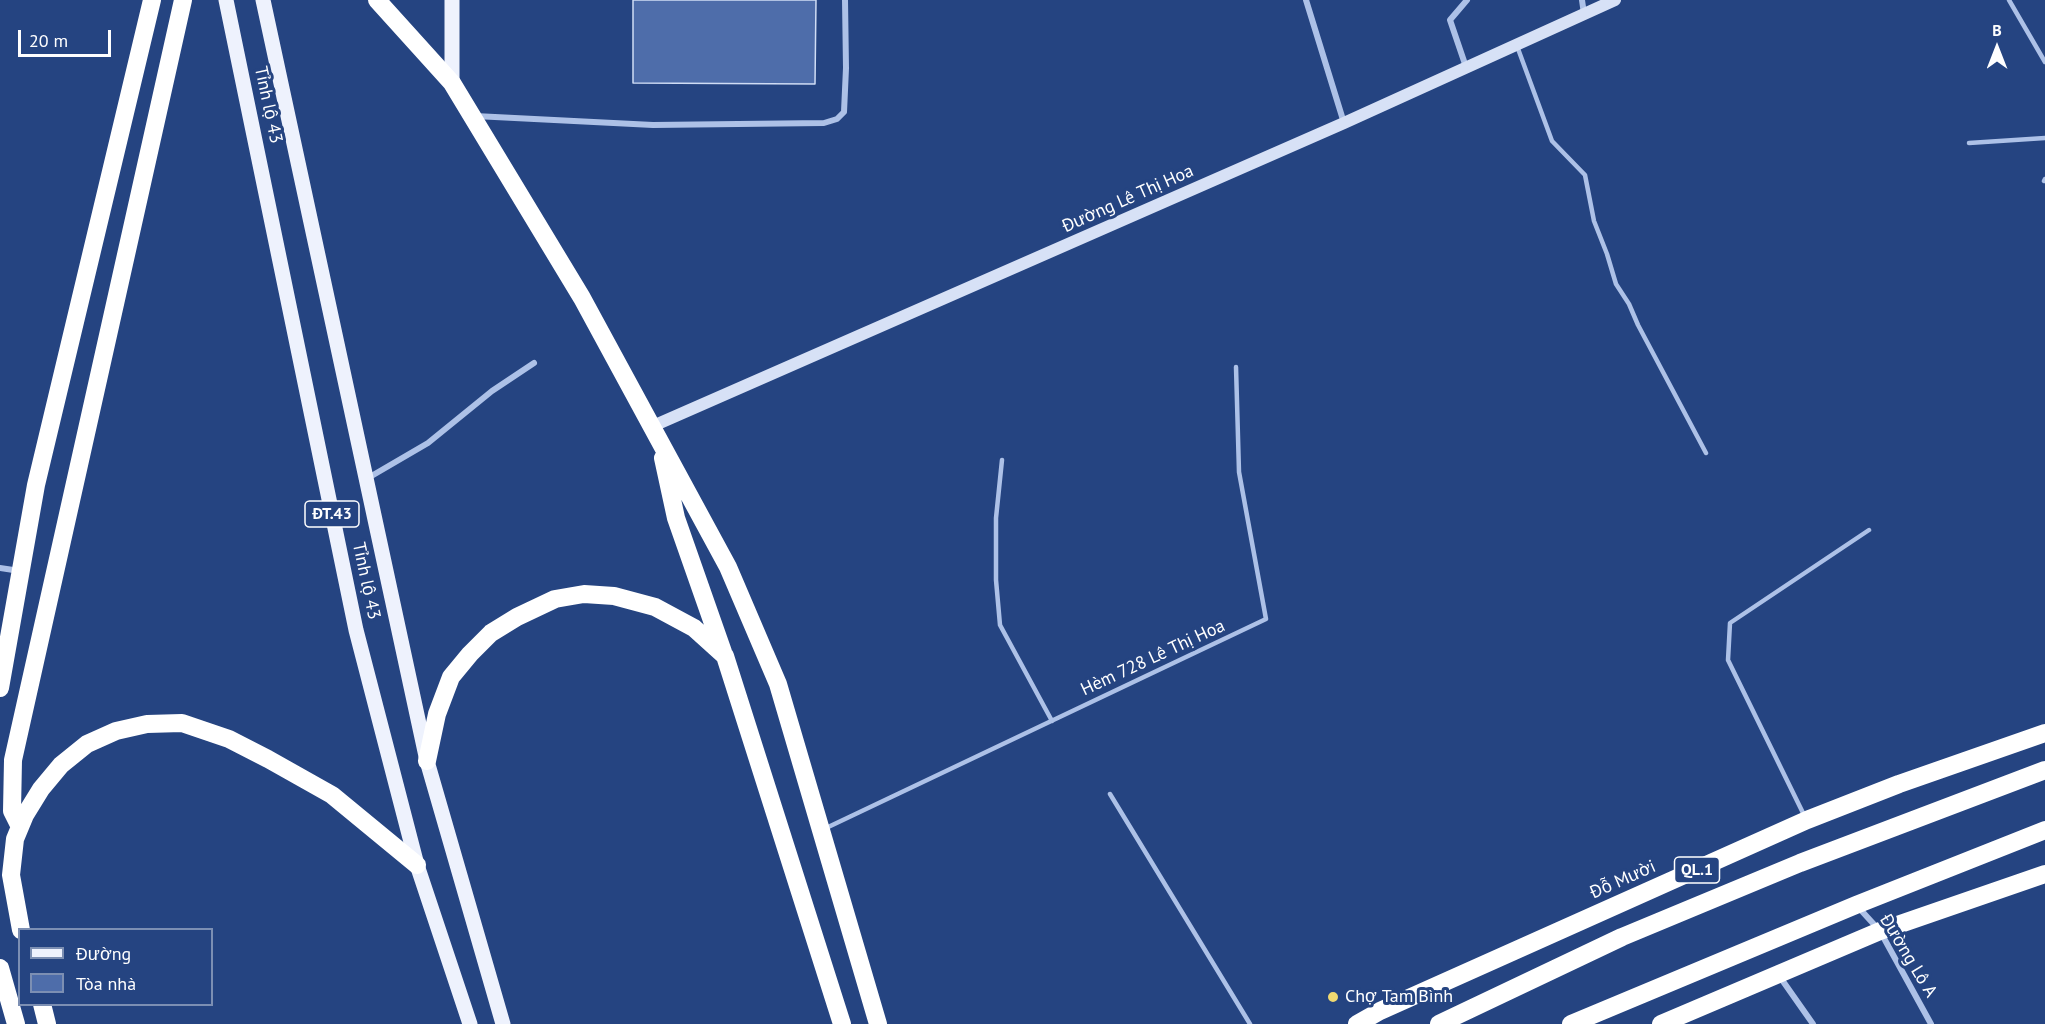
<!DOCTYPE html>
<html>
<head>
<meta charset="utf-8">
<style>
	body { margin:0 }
	#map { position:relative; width:2045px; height:1024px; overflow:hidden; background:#254481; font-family:"PT Sans",sans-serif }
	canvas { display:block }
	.legend { position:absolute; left:18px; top:928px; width:195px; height:78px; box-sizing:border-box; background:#254481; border:2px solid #7c8fb3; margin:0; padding:8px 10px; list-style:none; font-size:18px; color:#fff }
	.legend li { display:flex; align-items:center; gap:12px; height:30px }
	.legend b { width:30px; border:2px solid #7c8fb3 }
	.north { position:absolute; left:1967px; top:18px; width:60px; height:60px; -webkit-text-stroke:4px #254481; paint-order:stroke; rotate:0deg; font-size:16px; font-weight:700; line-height:24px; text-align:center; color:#fff }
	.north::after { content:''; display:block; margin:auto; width:21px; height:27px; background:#fff; clip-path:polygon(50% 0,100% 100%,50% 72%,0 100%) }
	.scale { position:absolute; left:18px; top:30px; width:93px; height:27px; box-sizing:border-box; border:3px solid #fff; border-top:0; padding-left:8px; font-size:18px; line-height:21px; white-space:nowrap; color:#fff; -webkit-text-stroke:4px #254481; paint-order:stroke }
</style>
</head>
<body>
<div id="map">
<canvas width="2045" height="1024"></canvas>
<ul class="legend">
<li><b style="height:8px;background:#eef2fd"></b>Đường</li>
<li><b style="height:16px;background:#4e6daa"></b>Tòa nhà</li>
</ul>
<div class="north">B</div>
<div class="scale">20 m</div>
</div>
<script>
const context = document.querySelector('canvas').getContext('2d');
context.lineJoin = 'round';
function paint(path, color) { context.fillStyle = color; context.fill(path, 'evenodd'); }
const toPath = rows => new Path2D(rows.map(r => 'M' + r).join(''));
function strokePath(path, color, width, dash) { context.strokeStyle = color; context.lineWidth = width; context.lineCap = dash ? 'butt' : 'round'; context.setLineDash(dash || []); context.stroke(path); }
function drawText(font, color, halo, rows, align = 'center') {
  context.font = font + ' "PT Sans",sans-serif'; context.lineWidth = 6; context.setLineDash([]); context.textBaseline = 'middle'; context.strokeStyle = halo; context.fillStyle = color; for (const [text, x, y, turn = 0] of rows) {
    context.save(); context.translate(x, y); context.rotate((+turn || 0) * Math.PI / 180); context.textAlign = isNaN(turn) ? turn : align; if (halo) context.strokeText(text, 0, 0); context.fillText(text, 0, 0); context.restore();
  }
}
const building = toPath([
	[633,0,816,0,815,84,633,83,633,0]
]);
paint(building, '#4e6daa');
strokePath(building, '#d0ddf5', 1.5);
strokePath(toPath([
	[2009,0,2045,62],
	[1517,46,1552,141,1585,175,1594,221,1607,254,1616,284,1629,304,1638,325,1706,453],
	[1969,143,2045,138],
	[2044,181,2045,179],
	[1002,460,996,518,996,580,1000,625,1052,721],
	[1110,794,1250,1024],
	[1804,815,1728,660,1730,623,1869,530],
	[824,829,1266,619,1239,472,1236,367]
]), '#adc1e7', 4.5);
strokePath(toPath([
	[1306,0,1344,123],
	[1582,0,1584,14],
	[1466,67,1450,20,1467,0],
	[475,116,653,125,824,123,837,119,844,112,846,68,845,0],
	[368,478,428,443,492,391,534,363],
	[0,568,20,571],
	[1859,908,1880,931,1931,1024],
	[1780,977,1813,1024]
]), '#adc1e7', 6);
strokePath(toPath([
	[653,426,1344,123,1615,0]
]), '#d7e1f6', 12);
strokePath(toPath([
	[226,0,356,630,417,865,470,1024],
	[263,0,427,761,503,1024],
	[452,83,452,0]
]), '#eef2fd', 15);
strokePath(toPath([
	[377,0,452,83,582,298,728,567,778,684,878,1024],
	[663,458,676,518,723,652],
	[0,688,36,485,152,0],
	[427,761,437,714,451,677,470,654,491,633,517,617,555,599,584,594,614,596,655,607,694,628,725,656,842,1024],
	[20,827,12,811,13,760,183,0],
	[21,930,11,875,15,839,25,815,41,789,61,765,87,744,116,731,147,724,182,723,229,739,268,759,332,795,417,865],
	[0,968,16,1024],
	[42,1004,47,1024],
	[1357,1024,1380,1011,1807,820,1899,784,2045,733],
	[1439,1024,1622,937,1800,863,2045,770],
	[1571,1024,1856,905,2045,830],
	[1661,1024,1880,931,2045,874]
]), '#fff', 18);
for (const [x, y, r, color] of [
	[1333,997,6,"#f0d971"]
]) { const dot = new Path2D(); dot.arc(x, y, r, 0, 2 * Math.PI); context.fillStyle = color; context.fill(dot); strokePath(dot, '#254481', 2); }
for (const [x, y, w] of [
	[332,514,54],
	[1697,870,45]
]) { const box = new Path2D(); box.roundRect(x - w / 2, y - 13, w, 26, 4.5); context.fillStyle = '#254481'; context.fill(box); strokePath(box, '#fff', 1.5); }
drawText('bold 16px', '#fff', null, [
	["ĐT.43",332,514],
	["QL.1",1697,870]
]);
drawText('18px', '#fff', '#254481', [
	["Tỉnh lộ 43",268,105,78],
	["Đường Lê Thị Hoa",1128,199,-24],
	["Tỉnh lộ 43",366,581,78],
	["Hèm 728 Lê Thị Hoa",1153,658,-25],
	["Đỗ Mười",1623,880,-24],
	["Đường Lô A",1908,956,59]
]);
drawText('18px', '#fff', '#254481', [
	["Chợ Tam Bình",1345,997]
], 'left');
</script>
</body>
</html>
